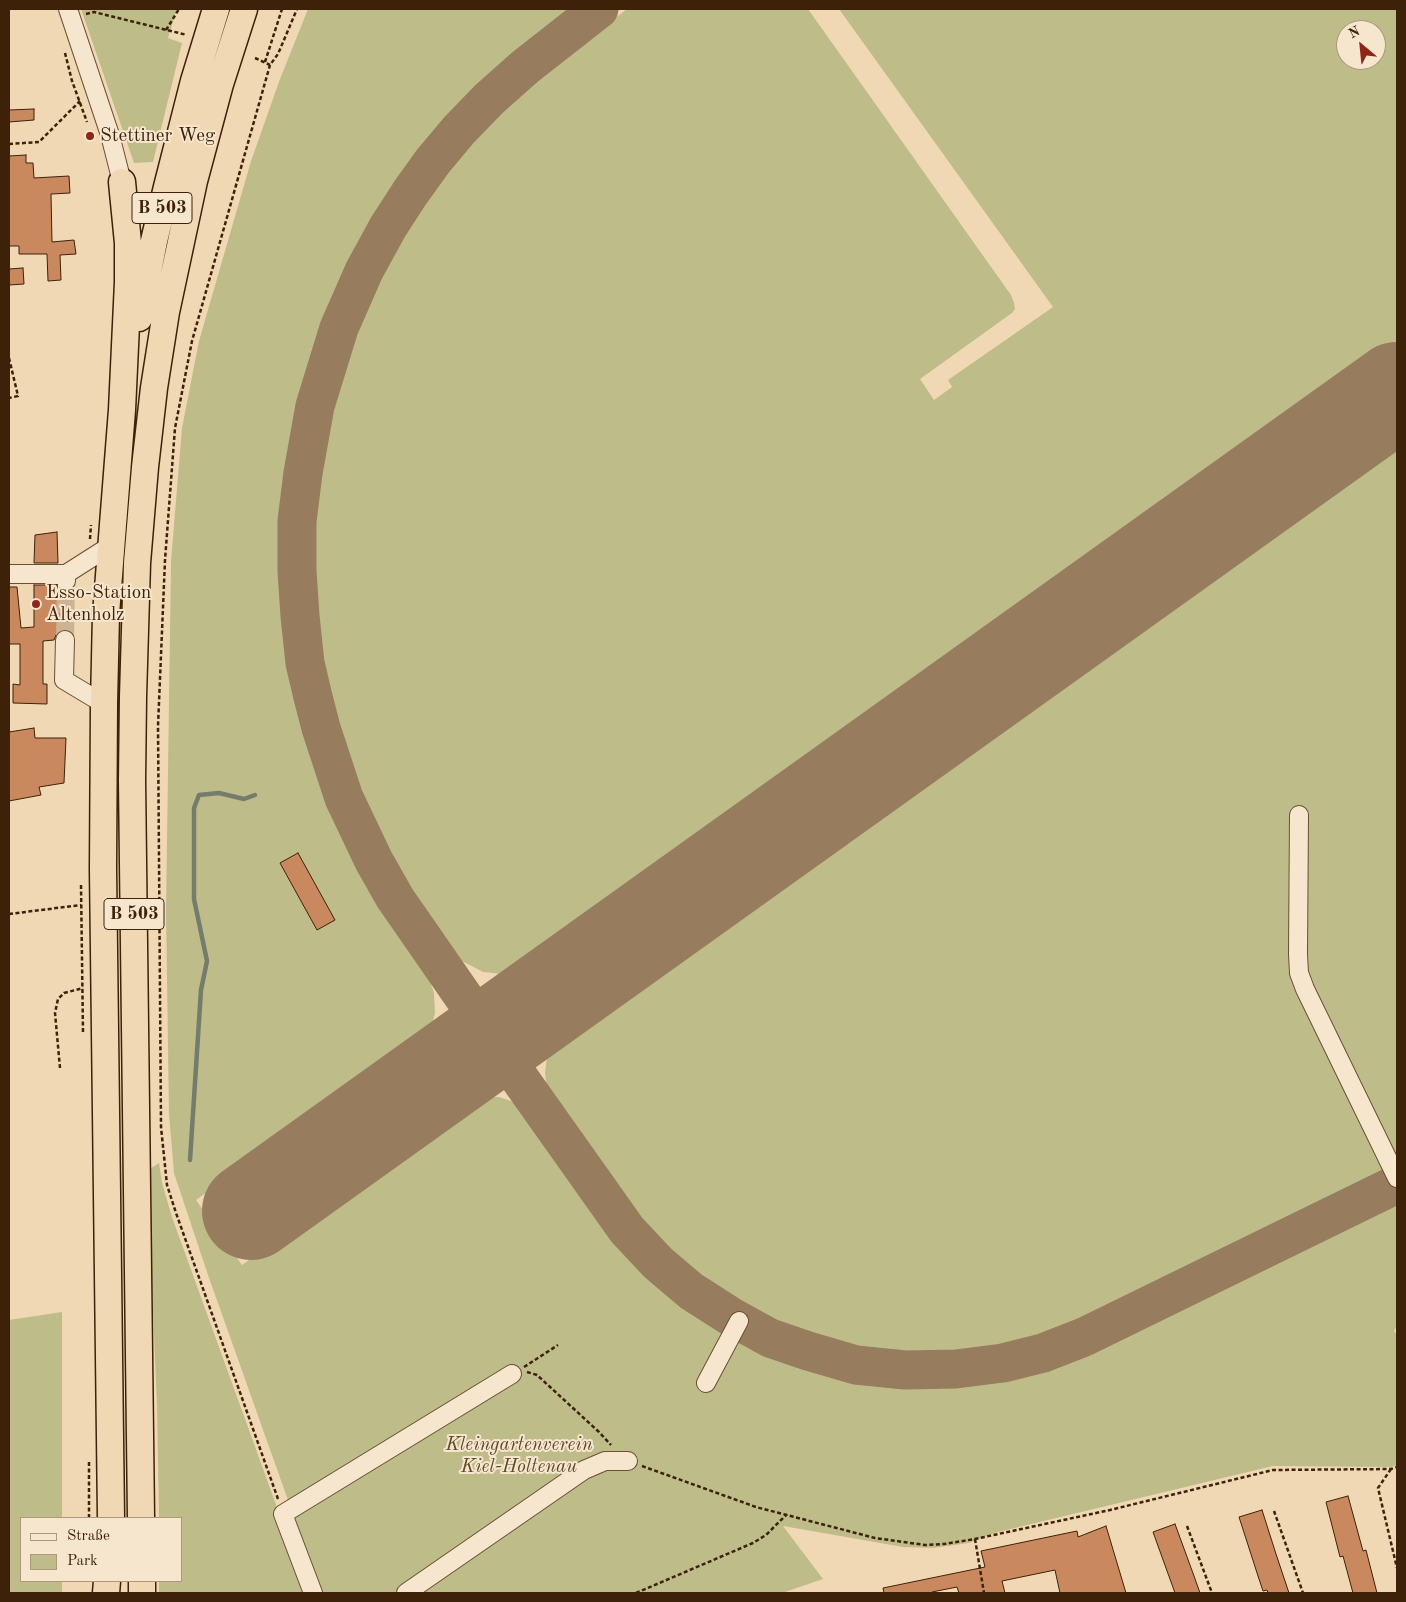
<!DOCTYPE html>
<html>
<head>
<meta charset="utf-8">
<style>
	body { margin:0 }
	#map { position:relative; width:1406px; height:1602px; overflow:hidden; background:#f1d8b4; font-family:"Old Standard TT",serif }
	canvas { display:block }
	.frame { position:absolute; inset:0; border:10px solid #3d2108; pointer-events:none }
	.legend { position:absolute; left:20px; top:1517px; width:162px; height:65px; box-sizing:border-box; background:#f6e6ce; border:1px solid #ac977f; margin:0; padding:6px 9px; list-style:none; font-size:15px; color:#3d2108 }
	.legend li { display:flex; align-items:center; gap:10px; height:25px }
	.legend b { width:25px; border:1px solid #ac977f }
	.north { position:absolute; left:1336px; top:20px; width:50px; height:50px; box-sizing:border-box; background:#f6e6ce; border:1px solid #ac977f; border-radius:50%; rotate:332deg; font-size:14px; font-weight:700; line-height:20px; text-align:center; color:#3d2108 }
	.north::after { content:''; display:block; margin:auto; width:18px; height:22px; background:#8f2418; clip-path:polygon(50% 0,100% 100%,50% 72%,0 100%) }
</style>
</head>
<body>
<div id="map">
<canvas width="1406" height="1602"></canvas>
<div class="frame"></div>
<ul class="legend">
<li><b style="height:6px;background:#f6e6ce"></b>Straße</li>
<li><b style="height:14px;background:#bebd8a"></b>Park</li>
</ul>
<div class="north">N</div>
</div>
<script>
const context = document.querySelector('canvas').getContext('2d');
context.lineJoin = 'round';
function paint(path, color) { context.fillStyle = color; context.fill(path, 'evenodd'); }
const toPath = rows => new Path2D(rows.map(r => 'M' + r).join(''));
function strokePath(path, color, width, dash) { context.strokeStyle = color; context.lineWidth = width; context.lineCap = dash ? 'butt' : 'round'; context.setLineDash(dash || []); context.stroke(path); }
function drawText(font, color, halo, rows, align = 'center') {
  context.font = font + ' "Old Standard TT",serif'; context.lineWidth = 4; context.setLineDash([]); context.textBaseline = 'middle'; context.strokeStyle = halo; context.fillStyle = color; for (const [text, x, y, turn = 0] of rows) {
    context.save(); context.translate(x, y); context.rotate((+turn || 0) * Math.PI / 180); context.textAlign = isNaN(turn) ? turn : align; if (halo) context.strokeText(text, 0, 0); context.fillText(text, 0, 0); context.restore();
  }
}
paint(toPath([
	[81,9,177,9,168,38,182,43,153,162,134,163],
	[308,9,573,9,477,86,426,141,381,208,342,276,309,361,285,466,280,546,284,644,308,742,332,817,362,875,391,923,428,975,434,993,435,1013,430,1033,196,1200,242,1265,477,1097,499,1097,514,1102,526,1111,613,1231,645,1268,676,1296,725,1329,733,1342,740,1338,793,1360,837,1375,909,1382,962,1382,996,1377,1061,1361,1160,1315,1397,1199,1397,1327,1394,1330,1397,1336,1397,1465,1391,1467,1273,1466,994,1533,969,1543,933,1548,903,1547,783,1526,823,1579,782,1593,321,1593,208,1275,174,1173,169,1114,166,911,171,561,182,428,199,341,251,161,280,79],
	[627,9,808,9,1011,295,1014,303,1015,309,1012,313,920,379,934,400,952,387,948,380,1053,307,839,9,1397,9,1397,342,520,972,503,974,483,972,460,960,451,951,402,877,378,832,345,753,324,664,316,603,314,549,317,492,325,426,347,355,384,267,439,181,501,112,560,61],
	[1346,30,1376,30,1376,60,1346,60],
	[1397,441,1397,1166,1064,1330,1022,1343,972,1352,919,1357,862,1351,806,1337,756,1314,697,1278,673,1257,642,1225,553,1104,547,1090,545,1073,547,1056,554,1043],
	[159,1163,162,1183,172,1217,308,1593,159,1593,159,1581,181,1581,181,1518,159,1518,157,1406,147,1171],
	[62,1312,62,1518,21,1518,21,1581,62,1581,62,1593,9,1593,9,1320]
]), '#bebd8a');
strokePath(toPath([
	[190,1160,201,990,207,961,194,899,194,808,199,795,219,793,244,799,255,795]
]), '#757c6c', 4.5);
strokePath(toPath([
	[579,976,526,1004,507,1010,495,1012,483,1011,473,1007,465,999,395,898,374,861,344,798,321,728,313,697,305,663,300,616,297,571,297,521,303,473,315,406,339,328,364,271,388,227,410,193,433,161,459,130,489,99,525,67,599,9],
	[556,996,535,1016,514,1044,511,1057,515,1072,627,1230,658,1263,691,1291,730,1316,770,1338,808,1351,856,1365,905,1370,956,1369,1003,1363,1043,1353,1084,1337,1397,1184]
]), '#977c5e', 39);
strokePath(toPath([
	[251,1211,1397,391]
]), '#977c5e', 98);
const building = toPath([
	[34,109,34,120,9,122,9,110,34,109],
	[26,155,26,163,33,163,34,178,69,176,70,193,51,194,52,242,74,240,76,254,60,255,61,280,48,281,47,254,19,254,19,246,9,246,9,156,26,155],
	[23,268,24,284,9,285,9,269,23,268],
	[57,532,58,563,34,563,35,535,57,532],
	[34,585,56,585,61,590,68,591,68,630,60,631,56,635,54,640,43,641,43,684,47,684,47,704,13,703,13,684,20,685,20,644,9,644,9,587,17,587,21,628,34,627,34,585],
	[34,728,35,738,66,738,64,783,39,787,41,795,9,801,9,732,34,728],
	[298,853,335,920,317,930,280,863,298,853],
	[1348,1496,1363,1551,1366,1550,1377,1593,1353,1593,1343,1556,1340,1557,1326,1502,1348,1496],
	[1262,1510,1276,1554,1289,1593,1268,1593,1267,1590,1263,1591,1258,1576,1239,1517,1262,1510],
	[1175,1524,1194,1576,1200,1593,1175,1593,1153,1532,1175,1524],
	[1106,1526,1126,1593,1060,1593,1055,1570,1002,1581,1005,1593,959,1593,957,1587,932,1592,932,1593,884,1593,883,1588,985,1567,981,1551,1077,1531,1078,1537,1106,1526]
]);
paint(building, '#ca885f');
strokePath(building, '#3d2108', 1);
strokePath(toPath([
	[65,640,66,581]
]), '#cdb392', 18, [18, 9]);
const minor = toPath([
	[68,9,110,135,122,182],
	[9,574,66,574],
	[66,581,66,574,110,546],
	[65,640,64,680,104,704],
	[1299,815,1298,954,1299,973,1305,989,1397,1178],
	[706,1383,739,1321],
	[313,1593,283,1514,512,1374],
	[406,1593,584,1470,605,1461,628,1461]
]);
const highway = toPath([
	[139,318,154,241,167,187,194,81,216,9],
	[111,1518,103,869,104,704,106,614,122,410,128,282,128,243,122,182],
	[141,1518,132,780,133,697,137,563,145,467,154,388,166,312,194,181,220,84,244,9],
	[142,1581,142,1593],
	[106,1593,107,1581]
]);
strokePath(minor, '#6a4f33', 20);
strokePath(highway, '#3d2108', 29);
strokePath(toPath([
	[86,14,94,12,187,35],
	[166,30,179,9],
	[65,53,72,81,87,122],
	[255,58,270,65],
	[265,62,282,9],
	[9,144,39,142,80,101],
	[9,358,18,396,9,398],
	[90,539,91,525],
	[81,885,83,1032],
	[9,914,81,905],
	[60,1068,55,1013,58,999,64,993,83,988],
	[524,1367,558,1345],
	[527,1372,537,1375,599,1432,611,1445],
	[89,1462,89,1518],
	[642,1466,756,1507,875,1538,925,1545,944,1544,975,1539,1110,1510,1273,1470,1391,1469,1397,1467],
	[1391,1469,1378,1488,1397,1568],
	[278,1499,176,1213,167,1185,161,1127,158,726,165,560,175,428,192,341,270,65,278,54,297,9],
	[1274,1511,1303,1593],
	[1187,1526,1212,1593],
	[975,1539,984,1593],
	[636,1593,753,1543,766,1535,787,1514]
]), '#3d2108', 2.5, [4, 2.5]);
strokePath(minor, '#f6e6ce', 18);
strokePath(highway, '#f1d8b4', 26);
for (const [x, y, r, color] of [
	[90,136,5,"#8f2418"],
	[36,604,5,"#8f2418"]
]) { const dot = new Path2D(); dot.arc(x, y, r, 0, 2 * Math.PI); context.fillStyle = color; context.fill(dot); strokePath(dot, '#f6e6ce', 2); }
for (const [x, y, w] of [
	[162,208,60],
	[134,914,60]
]) { const box = new Path2D(); box.roundRect(x - w / 2, y - 15.5, w, 31, 4); context.fillStyle = '#f6e6ce'; context.fill(box); strokePath(box, '#3d2108', 1); }
drawText('bold 18px', '#3d2108', null, [
	["B 503",162,208],
	["B 503",134,914]
]);
drawText('19px', '#3d2108', '#f6e6ce', [
	["Stettiner Weg",100,136],
	["Esso-Station",46,593],
	["Altenholz",46,615]
], 'left');
drawText('italic 19px', '#5d4828', '#f6e6ce', [
	["Kleingartenverein",519,1445],
	["Kiel-Holtenau",519,1467]
]);
</script>
</body>
</html>
